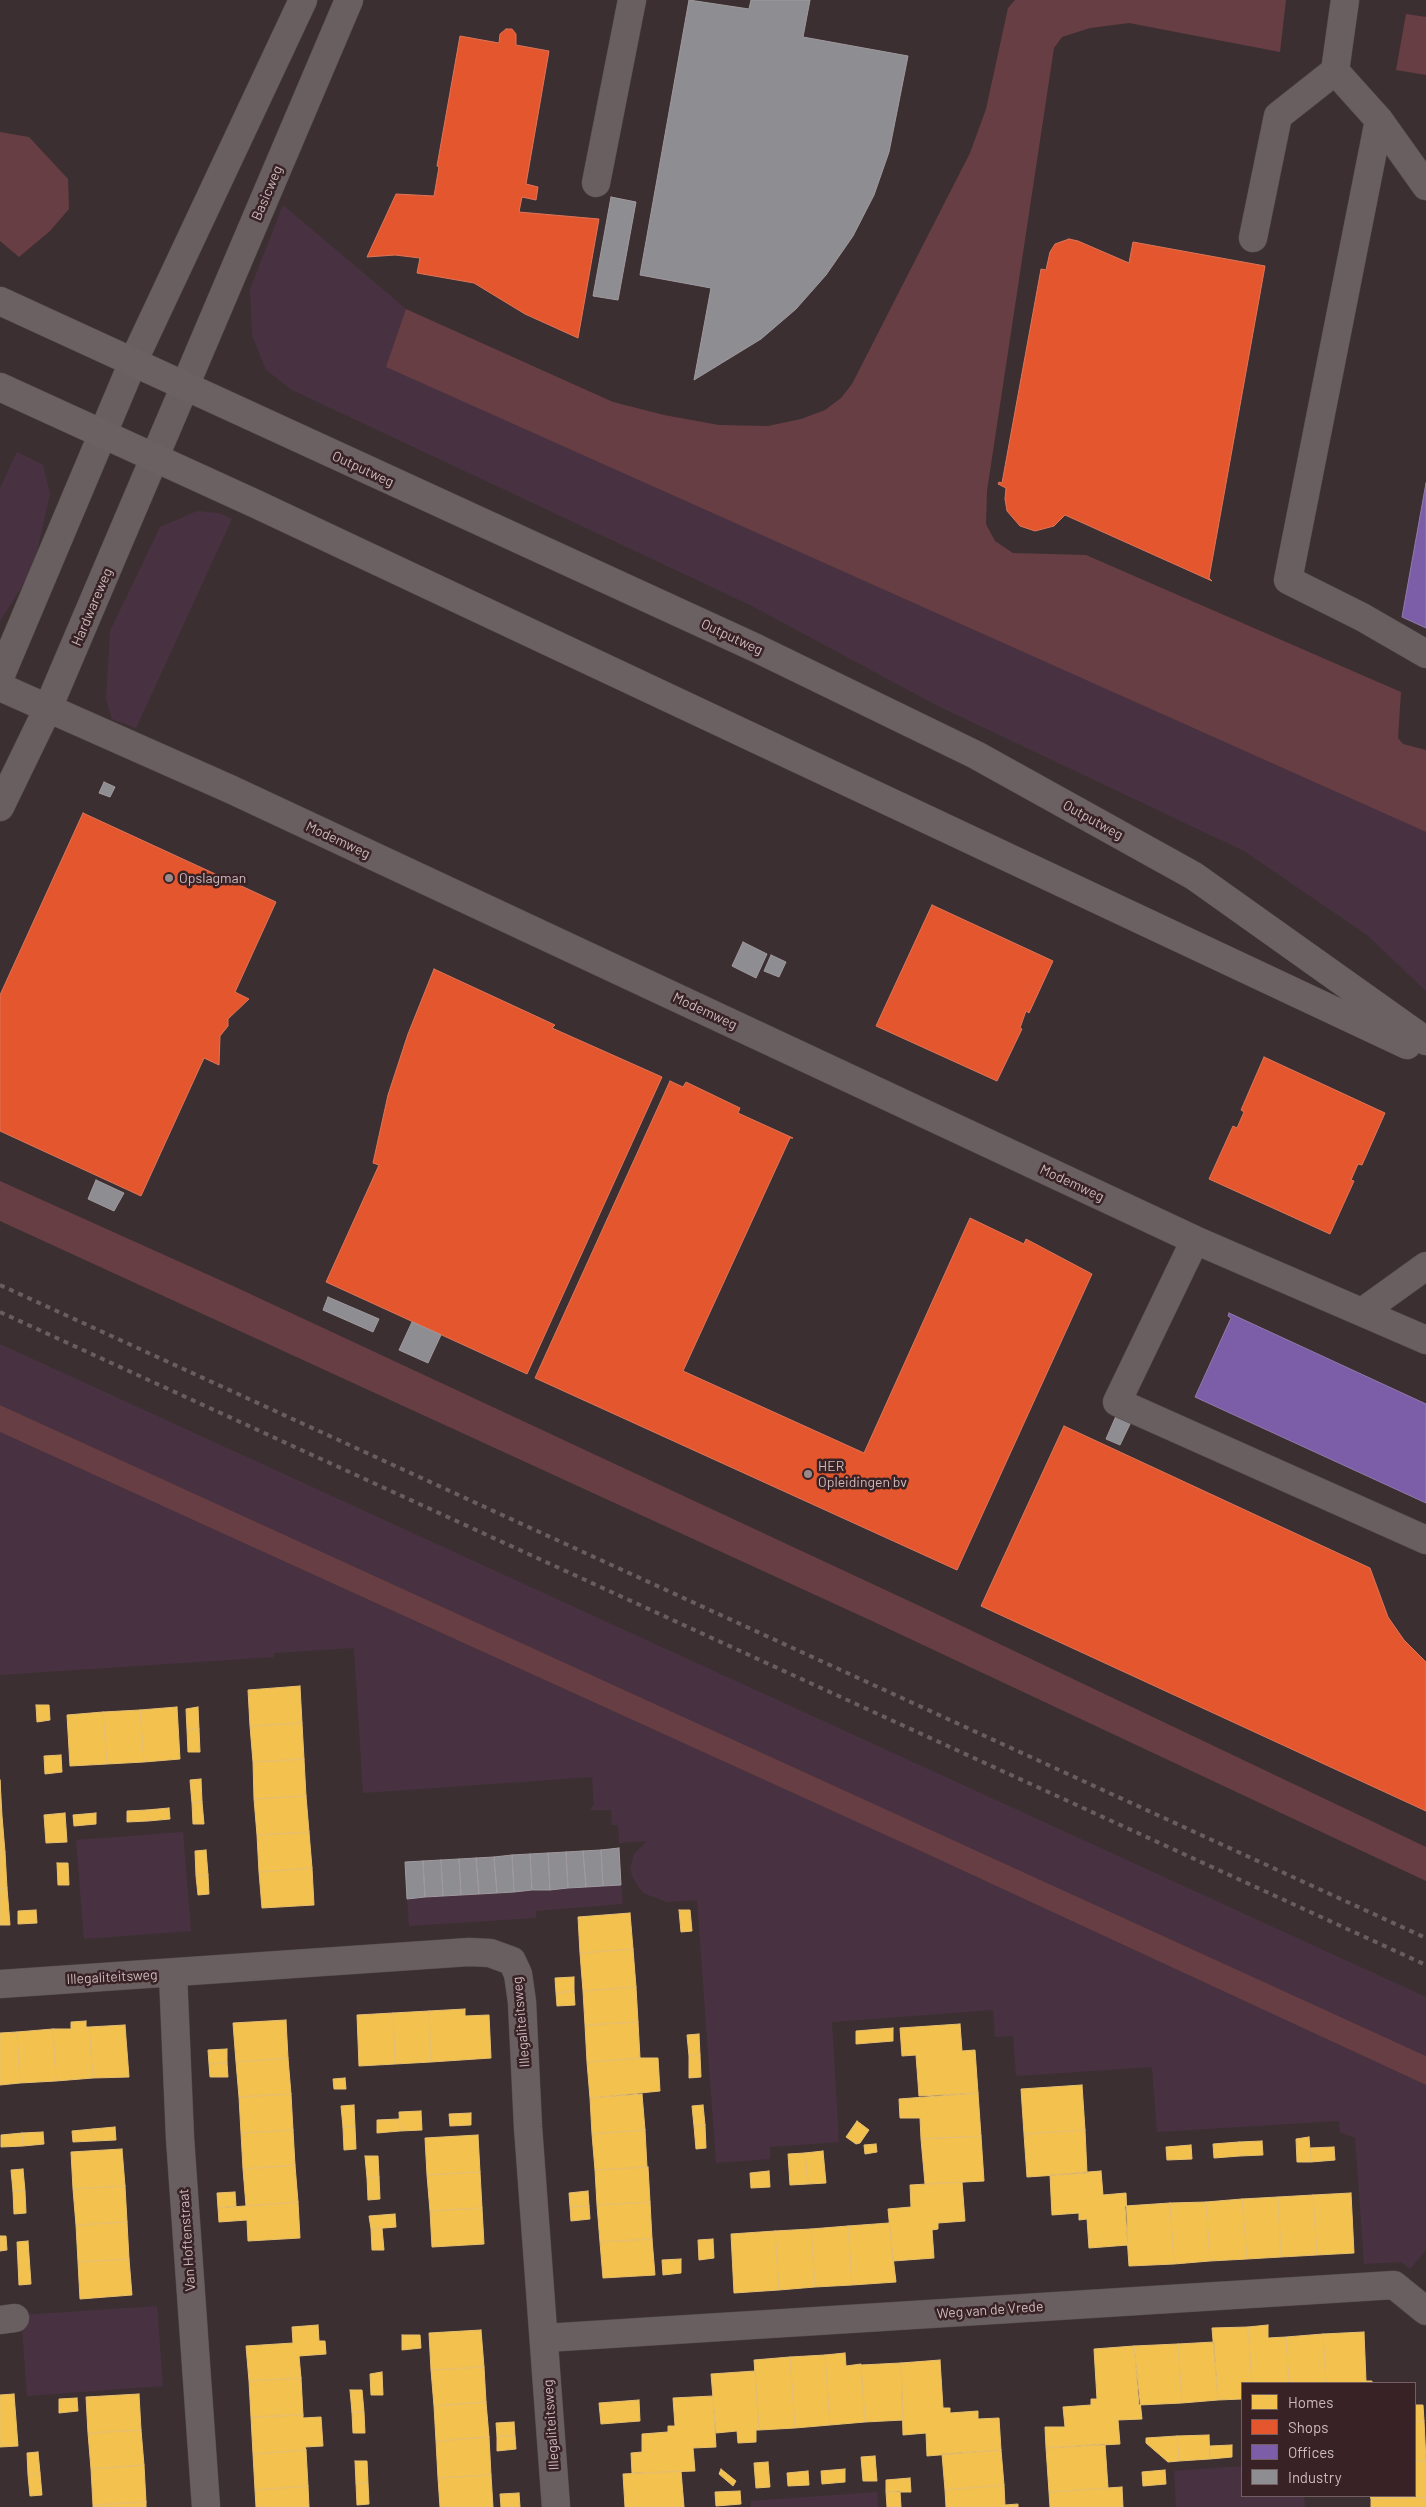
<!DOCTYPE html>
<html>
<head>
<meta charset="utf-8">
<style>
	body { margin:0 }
	#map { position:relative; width:1426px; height:2507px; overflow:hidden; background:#3c2f31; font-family:Barlow,sans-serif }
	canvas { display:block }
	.legend { position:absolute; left:1241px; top:2382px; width:175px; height:115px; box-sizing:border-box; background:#382225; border:1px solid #735f61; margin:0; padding:6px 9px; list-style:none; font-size:15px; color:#ccbabc }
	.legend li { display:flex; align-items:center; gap:10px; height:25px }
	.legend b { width:25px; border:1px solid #735f61 }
</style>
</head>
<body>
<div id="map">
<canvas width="1426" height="2507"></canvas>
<ul class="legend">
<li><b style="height:14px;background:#f2c14e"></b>Homes</li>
<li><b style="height:14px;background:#e4572e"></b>Shops</li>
<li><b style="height:14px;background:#7b5ea7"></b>Offices</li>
<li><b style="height:14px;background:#8d8d92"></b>Industry</li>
</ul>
</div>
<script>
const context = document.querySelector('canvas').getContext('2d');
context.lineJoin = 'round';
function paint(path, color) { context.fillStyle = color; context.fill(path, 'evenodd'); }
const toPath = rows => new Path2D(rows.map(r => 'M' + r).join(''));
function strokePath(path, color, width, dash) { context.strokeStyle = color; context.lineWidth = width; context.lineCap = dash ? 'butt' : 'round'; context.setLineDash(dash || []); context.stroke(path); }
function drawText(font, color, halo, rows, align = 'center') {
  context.font = font + ' Barlow,sans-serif'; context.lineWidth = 5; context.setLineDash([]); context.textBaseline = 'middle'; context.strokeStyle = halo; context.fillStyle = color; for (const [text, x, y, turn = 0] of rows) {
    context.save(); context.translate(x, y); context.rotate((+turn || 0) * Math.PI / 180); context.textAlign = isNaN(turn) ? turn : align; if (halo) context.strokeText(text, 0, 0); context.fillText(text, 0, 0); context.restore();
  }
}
paint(toPath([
	[283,205,406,309,387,367,1426,832,1426,991,1367,935,1244,851,936,705,750,605,292,390,266,370,252,335,250,289],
	[17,452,43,465,50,494,33,569,0,621,0,488],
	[197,511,219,513,232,519,136,728,112,719,106,699,110,631,160,527],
	[0,1344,1426,1997,1426,2056,0,1405],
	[0,1432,925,1853,1426,2085,1426,2250,1410,2269,1401,2262,1364,2264,1355,2138,1340,2132,1339,2121,1157,2132,1152,2067,1016,2076,1013,2036,995,2037,993,2010,832,2022,839,2142,770,2147,770,2159,716,2163,697,1900,667,1902,645,1894,639,1888,632,1876,630,1868,634,1854,647,1841,619,1843,618,1825,612,1825,611,1810,591,1810,591,1807,594,1806,592,1777,363,1793,354,1648,274,1653,274,1657,0,1675],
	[183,1832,191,1931,84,1939,76,1840],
	[621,1885,623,1904,536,1911,536,1918,409,1926,407,1898],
	[157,2306,163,2386,27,2396,21,2315],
	[1242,2466,1242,2496,1304,2496,1305,2507,1176,2507,1174,2471],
	[877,2492,878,2507,751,2507,751,2501]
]), '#483241');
paint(toPath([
	[1015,0,1286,0,1280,52,1129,23,1090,28,1062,37,1054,48,987,491,986,524,995,541,1013,553,1086,555,1401,692,1398,738,1403,744,1426,750,1426,832,386,367,406,309,613,402,664,415,719,425,768,426,801,419,825,410,841,398,852,384,970,153,986,109,1008,8],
	[1406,14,1426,17,1426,75,1396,70],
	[0,132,29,137,68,179,69,209,50,231,19,257,0,241],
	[0,1181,231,1285,924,1608,1426,1847,1426,1881,872,1621,0,1221],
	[0,1405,1426,2056,1426,2085,925,1853,0,1432]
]), '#673e44');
const homes = toPath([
	[300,1686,302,1723,250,1726,248,1690,300,1686],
	[36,1705,49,1705,50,1720,37,1722,36,1705],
	[177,1707,180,1759,144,1762,140,1710,177,1707],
	[198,1707,199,1729,187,1730,186,1709,198,1707],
	[140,1710,144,1762,107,1764,103,1712,140,1710],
	[103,1712,107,1764,70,1766,67,1715,103,1712],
	[302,1723,304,1759,253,1762,250,1726,302,1723],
	[199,1729,200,1752,188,1752,187,1730,199,1729],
	[61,1755,62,1772,45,1774,44,1756,61,1755],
	[304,1759,306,1796,254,1799,253,1762,304,1759],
	[201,1779,202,1802,192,1803,190,1780,201,1779],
	[0,1780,2,1816,0,1816,0,1780],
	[306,1796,309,1832,257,1835,254,1799,306,1796],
	[202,1802,204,1824,193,1824,192,1803,202,1802],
	[169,1808,170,1819,148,1821,147,1810,169,1808],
	[147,1810,148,1821,127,1822,127,1811,147,1810],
	[65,1813,67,1842,46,1843,44,1815,65,1813],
	[96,1813,96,1824,74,1826,73,1815,96,1813],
	[0,1816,2,1816,5,1852,0,1853,0,1816],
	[309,1832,312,1868,259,1872,257,1835,309,1832],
	[206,1850,208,1875,196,1876,195,1851,206,1850],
	[5,1852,7,1888,0,1889,0,1853,5,1852],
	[57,1863,68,1863,69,1885,58,1885,57,1863],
	[312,1868,314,1905,262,1908,259,1872,312,1868],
	[208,1875,209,1894,198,1895,196,1876,208,1875],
	[7,1888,10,1925,0,1925,0,1889,7,1888],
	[36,1910,37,1923,18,1924,18,1911,36,1910],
	[679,1910,690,1910,692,1931,681,1932,679,1910],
	[630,1913,633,1949,580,1953,578,1917,630,1913],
	[633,1949,636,1987,583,1991,580,1953,633,1949],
	[574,1977,574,1991,556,1993,555,1978,574,1977],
	[636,1987,638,2022,585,2025,583,1991,636,1987],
	[574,1991,575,2005,557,2006,556,1993,574,1991],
	[465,2009,465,2016,489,2015,491,2058,431,2062,429,2011,465,2009],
	[429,2011,431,2062,395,2064,393,2013,429,2011],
	[393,2013,395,2064,359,2066,357,2015,393,2013],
	[286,2020,288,2058,236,2062,233,2023,286,2020],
	[86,2021,86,2027,89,2027,93,2078,56,2081,53,2029,71,2029,71,2022,86,2021],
	[638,2022,640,2058,587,2062,585,2025,638,2022],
	[960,2024,962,2051,975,2050,978,2093,919,2096,916,2055,902,2056,900,2028,960,2024],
	[125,2025,129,2077,93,2078,89,2027,125,2025],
	[893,2028,893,2041,856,2044,856,2031,893,2028],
	[53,2029,56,2081,20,2083,17,2032,53,2029],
	[17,2032,20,2083,0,2085,0,2033,17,2032],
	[699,2034,700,2055,689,2056,687,2035,699,2034],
	[227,2049,227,2063,209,2064,208,2050,227,2049],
	[700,2055,701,2077,689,2078,689,2056,700,2055],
	[288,2058,291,2094,239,2097,236,2062,288,2058],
	[640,2058,658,2058,660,2091,590,2098,587,2062,640,2058],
	[227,2063,228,2077,210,2077,209,2064,227,2063],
	[345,2078,346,2089,334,2089,333,2079,345,2078],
	[1082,2085,1085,2130,1024,2134,1021,2089,1082,2085],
	[978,2093,981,2136,921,2139,920,2118,900,2118,899,2099,978,2093],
	[291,2094,293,2130,241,2133,239,2097,291,2094],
	[642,2094,645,2130,592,2134,590,2098,642,2094],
	[354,2105,355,2127,343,2127,341,2106,354,2105],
	[703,2105,705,2125,694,2126,692,2106,703,2105],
	[421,2111,422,2130,400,2131,399,2112,421,2111],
	[471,2113,471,2125,450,2126,449,2114,471,2113],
	[399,2119,400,2131,377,2133,377,2120,399,2119],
	[857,2121,869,2130,860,2143,856,2144,846,2137,857,2121],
	[705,2125,706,2148,696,2149,694,2126,705,2125],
	[115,2127,116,2140,94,2141,93,2129,115,2127],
	[343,2127,355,2127,356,2149,344,2150,343,2127],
	[93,2129,94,2141,73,2142,72,2131,93,2129],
	[293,2130,295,2165,243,2169,241,2133,293,2130],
	[645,2130,647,2167,595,2170,592,2134,645,2130],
	[1085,2130,1087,2173,1027,2177,1024,2134,1085,2130],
	[43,2132,44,2144,23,2146,22,2133,43,2132],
	[22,2133,23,2146,1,2147,1,2135,22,2133],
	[478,2135,480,2172,427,2175,425,2138,478,2135],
	[981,2136,984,2181,925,2184,921,2139,981,2136],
	[1309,2137,1311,2162,1297,2162,1296,2139,1309,2137],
	[1262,2141,1263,2155,1240,2156,1239,2142,1262,2141],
	[1239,2142,1240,2156,1214,2158,1213,2144,1239,2142],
	[876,2144,877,2152,865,2154,864,2145,876,2144],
	[1191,2145,1192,2159,1167,2160,1166,2147,1191,2145],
	[1334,2147,1335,2160,1311,2162,1310,2148,1334,2147],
	[122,2149,125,2186,73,2189,71,2152,122,2149],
	[823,2151,826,2183,808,2184,805,2153,823,2151],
	[805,2153,808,2184,790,2185,788,2154,805,2153],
	[365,2156,378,2156,379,2177,367,2178,365,2156],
	[295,2165,298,2202,246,2206,243,2169,295,2165],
	[648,2167,650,2202,597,2205,595,2170,648,2167],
	[23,2169,25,2191,13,2191,11,2170,23,2169],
	[769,2171,770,2187,751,2188,750,2173,769,2171],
	[1101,2171,1103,2195,1126,2193,1128,2245,1089,2248,1087,2219,1079,2220,1079,2213,1052,2215,1050,2175,1101,2171],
	[480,2172,482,2208,430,2211,427,2175,480,2172],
	[379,2177,380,2199,368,2200,367,2178,379,2177],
	[962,2182,965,2221,938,2223,938,2229,932,2230,934,2258,893,2261,888,2209,911,2207,910,2185,962,2182],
	[125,2186,127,2222,76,2225,73,2189,125,2186],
	[13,2191,25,2191,26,2213,14,2214,13,2191],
	[588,2191,589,2206,570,2207,569,2193,588,2191],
	[235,2192,236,2206,218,2208,217,2193,235,2192],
	[1351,2193,1354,2253,1317,2255,1313,2195,1351,2193],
	[1313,2195,1317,2255,1281,2257,1278,2197,1313,2195],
	[1278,2197,1281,2257,1247,2259,1242,2199,1278,2197],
	[1242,2199,1247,2259,1210,2261,1206,2202,1242,2199],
	[298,2202,300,2238,248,2241,247,2220,219,2222,218,2208,298,2202],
	[650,2202,652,2239,600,2242,597,2205,650,2202],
	[1206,2202,1210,2261,1174,2264,1170,2203,1206,2202],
	[1170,2203,1174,2264,1129,2266,1125,2206,1170,2203],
	[589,2206,590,2219,571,2221,570,2207,589,2206],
	[482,2208,484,2244,432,2247,430,2211,482,2208],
	[395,2214,396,2227,371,2229,369,2216,395,2214],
	[127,2222,129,2259,78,2262,76,2225,127,2222],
	[889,2223,896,2282,852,2285,848,2226,889,2223],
	[848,2226,852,2285,815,2287,811,2229,848,2226],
	[382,2228,384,2250,372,2250,371,2229,382,2228],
	[811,2229,815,2287,779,2290,775,2231,811,2229],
	[775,2231,779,2290,734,2293,731,2234,775,2231],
	[0,2236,6,2236,7,2250,0,2251,0,2236],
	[652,2239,655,2275,603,2278,600,2242,652,2239],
	[713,2239,714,2258,699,2260,698,2240,713,2239],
	[28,2241,31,2284,19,2285,17,2242,28,2241],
	[129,2259,132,2295,80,2299,78,2262,129,2259],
	[681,2259,681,2273,663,2275,662,2260,681,2259],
	[318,2325,319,2341,325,2341,326,2354,299,2356,301,2378,249,2381,246,2346,293,2343,292,2327,318,2325],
	[1268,2325,1268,2338,1286,2337,1289,2383,1252,2383,1248,2327,1268,2325],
	[1248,2327,1252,2383,1242,2383,1242,2399,1218,2400,1212,2328,1248,2327],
	[481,2330,484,2367,431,2370,429,2333,481,2330],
	[1364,2332,1366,2381,1372,2381,1372,2383,1326,2383,1323,2334,1364,2332],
	[1323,2334,1326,2383,1289,2383,1286,2337,1323,2334],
	[402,2335,420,2335,421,2348,402,2350,402,2335],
	[1214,2342,1218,2400,1182,2403,1178,2344,1214,2342],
	[1178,2344,1182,2403,1139,2405,1134,2346,1178,2344],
	[1134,2346,1142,2419,1118,2420,1120,2444,1046,2448,1045,2427,1065,2427,1063,2407,1091,2405,1091,2399,1097,2399,1094,2349,1134,2346],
	[845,2353,846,2366,861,2364,865,2422,830,2425,825,2355,845,2353],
	[825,2355,830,2425,795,2428,790,2357,825,2355],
	[790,2357,795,2428,759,2430,754,2360,790,2357],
	[940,2360,943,2408,950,2408,950,2413,978,2411,978,2419,999,2418,1001,2450,927,2456,926,2433,903,2435,901,2363,940,2360],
	[901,2363,903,2420,865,2422,861,2365,901,2363],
	[484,2367,486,2402,434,2406,431,2370,484,2367],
	[755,2371,759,2430,756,2430,756,2442,738,2443,737,2431,716,2433,711,2374,755,2371],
	[382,2372,383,2395,371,2395,370,2374,382,2372],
	[301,2378,303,2415,251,2417,249,2381,301,2378],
	[350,2390,362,2390,364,2412,352,2412,350,2390],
	[14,2394,18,2446,0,2447,0,2395,14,2394],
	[139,2394,141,2430,88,2433,86,2397,139,2394],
	[713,2396,716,2447,693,2448,695,2471,632,2473,631,2453,642,2452,642,2434,668,2432,668,2426,675,2426,673,2398,713,2396],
	[77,2398,78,2411,59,2413,59,2399,77,2398],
	[639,2400,640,2421,601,2424,599,2403,639,2400],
	[486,2402,489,2437,436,2441,434,2406,486,2402],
	[1415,2405,1423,2405,1424,2421,1415,2422,1415,2405],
	[352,2412,364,2412,365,2433,353,2433,352,2412],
	[303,2415,303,2418,321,2417,323,2446,305,2447,306,2450,253,2454,251,2417,303,2415],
	[1424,2421,1426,2461,1415,2461,1415,2422,1424,2421],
	[514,2422,515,2436,497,2436,496,2423,514,2422],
	[141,2430,144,2465,91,2469,88,2433,141,2430],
	[1209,2435,1210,2459,1179,2461,1177,2436,1209,2435],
	[497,2436,515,2436,516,2449,497,2451,497,2436],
	[1177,2436,1179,2461,1168,2462,1146,2443,1146,2438,1177,2436],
	[489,2437,491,2475,438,2478,436,2441,489,2437],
	[1105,2444,1108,2488,1049,2492,1046,2448,1105,2444],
	[1232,2445,1232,2457,1210,2459,1210,2446,1232,2445],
	[306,2450,308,2486,255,2490,253,2454,306,2450],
	[1001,2450,1004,2485,945,2490,942,2454,1001,2450],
	[38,2452,40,2473,28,2475,27,2453,38,2452],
	[875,2456,877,2481,863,2481,861,2457,875,2456],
	[355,2461,367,2461,368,2483,356,2483,355,2461],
	[1415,2461,1426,2461,1426,2497,1371,2499,1370,2496,1415,2496,1415,2461],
	[768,2462,770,2487,756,2488,754,2463,768,2462],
	[144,2465,146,2502,93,2505,91,2469,144,2465],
	[721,2469,736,2481,733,2486,719,2474,721,2469],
	[845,2469,845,2482,822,2484,821,2471,845,2469],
	[1165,2470,1166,2484,1143,2486,1142,2472,1165,2470],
	[681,2471,684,2507,625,2507,623,2474,681,2471],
	[808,2471,809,2485,788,2486,787,2473,808,2471],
	[40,2473,42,2495,30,2496,28,2475,40,2473],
	[491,2475,493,2507,440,2507,438,2478,491,2475],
	[910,2478,911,2492,886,2492,886,2480,910,2478],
	[356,2483,368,2483,369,2504,357,2505,356,2483],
	[1004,2485,1005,2505,1018,2504,1018,2507,946,2507,945,2490,1004,2485],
	[308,2486,309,2507,256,2507,255,2490,308,2486],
	[1122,2487,1123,2507,1050,2507,1049,2492,1122,2487],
	[740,2491,741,2504,716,2506,715,2492,740,2491],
	[900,2491,901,2507,887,2507,886,2492,900,2491],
	[519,2493,520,2507,501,2507,500,2494,519,2493],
	[1426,2497,1426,2507,1371,2507,1371,2499,1426,2497],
	[146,2502,146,2507,93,2507,93,2505,146,2502]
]);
paint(homes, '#f2c14e');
strokePath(homes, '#e7bf6f', 1);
const shops = toPath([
	[506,29,512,29,516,34,516,45,549,51,526,184,538,187,536,200,522,197,519,212,599,219,578,338,525,314,474,283,417,273,420,258,395,255,367,257,396,194,434,196,439,167,437,166,460,36,499,43,500,34,506,29],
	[1069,239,1078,241,1129,263,1133,242,1265,266,1209,578,1212,581,1065,515,1054,526,1035,531,1020,526,1007,511,1005,499,1006,488,998,484,999,482,1002,483,1041,269,1046,270,1050,252,1055,244,1069,239],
	[83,813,276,902,235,992,249,999,228,1019,228,1026,220,1036,219,1065,204,1058,141,1196,0,1131,0,995,83,813],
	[932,905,1053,961,1029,1013,1026,1011,1020,1028,1022,1029,997,1081,876,1026,932,905],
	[434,969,555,1025,552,1028,662,1077,527,1374,326,1282,379,1165,373,1163,388,1095,408,1034,434,969],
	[1264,1057,1385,1113,1362,1165,1358,1164,1351,1180,1354,1181,1330,1234,1209,1179,1233,1126,1237,1128,1244,1112,1241,1110,1264,1057],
	[670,1081,683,1087,686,1082,740,1108,738,1113,793,1138,790,1138,683,1371,864,1453,970,1218,1024,1244,1026,1239,1092,1274,957,1570,535,1378,670,1081],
	[1064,1426,1370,1568,1388,1617,1404,1640,1426,1662,1426,1811,981,1606,1064,1426]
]);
paint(shops, '#e4572e');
strokePath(shops, '#dd7559', 1);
const offices = toPath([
	[1426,483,1426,628,1402,617,1426,483],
	[1229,1313,1426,1404,1426,1503,1195,1397,1231,1318,1228,1316,1229,1313]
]);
paint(offices, '#7b5ea7');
strokePath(offices, '#937aad', 1);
const industry = toPath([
	[689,0,749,9,751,0,810,0,803,37,908,56,889,152,874,195,853,236,826,275,796,309,761,339,694,380,711,288,640,275,689,0],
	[611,197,636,202,618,300,593,296,611,197],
	[104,782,115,787,110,797,99,793,104,782],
	[743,942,767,954,756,978,732,966,743,942],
	[771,955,786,962,779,977,764,971,771,955],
	[96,1180,124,1193,114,1211,88,1199,96,1180],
	[328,1297,379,1319,373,1332,323,1310,328,1297],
	[412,1322,441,1335,428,1363,399,1350,412,1322],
	[1116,1416,1131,1422,1120,1445,1106,1439,1116,1416],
	[619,1848,621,1885,603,1886,601,1850,619,1848],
	[601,1850,603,1886,586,1887,583,1851,601,1850],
	[583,1851,586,1887,568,1888,566,1852,583,1851],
	[566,1852,568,1888,550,1890,548,1853,566,1852],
	[548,1853,550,1890,532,1890,530,1854,548,1853],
	[530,1854,532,1890,514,1892,512,1855,530,1854],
	[512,1855,514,1892,497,1893,494,1857,512,1855],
	[494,1857,497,1893,479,1894,476,1858,494,1857],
	[476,1858,479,1894,461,1895,459,1859,476,1858],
	[459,1859,461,1895,443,1896,441,1860,459,1859],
	[441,1860,443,1896,425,1897,423,1861,441,1860],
	[423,1861,425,1897,407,1899,405,1862,423,1861]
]);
paint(industry, '#8d8d92');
strokePath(industry, '#a09a9f', 1);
const minor = toPath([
	[1345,0,1335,71,1379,120,1426,186],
	[1379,120,1288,580,1362,617,1426,654],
	[596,183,632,0],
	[1253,238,1278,116,1335,71],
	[0,677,133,362,303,0],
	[0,687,230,789,1195,1240,1426,1340],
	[0,807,48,708,349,0],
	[1195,1240,1117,1402,1426,1540],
	[1362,1312,1426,1266],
	[173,1974,180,2138,206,2507],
	[0,1984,469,1952,490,1953,512,1961,518,1974,522,2002,528,2127,556,2507],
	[0,2320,15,2318],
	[545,2338,1394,2285,1426,2311]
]);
const major = toPath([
	[0,301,756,648,976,755,1194,876,1426,1041],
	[0,387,256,504,1407,1045]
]);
strokePath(minor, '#554b4c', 29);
strokePath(major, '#594d4e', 29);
strokePath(minor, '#6a5f60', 28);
strokePath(major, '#6c6162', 28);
strokePath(toPath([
	[0,1285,1426,1938],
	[0,1312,1426,1965]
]), '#685d5f', 4, [5, 5]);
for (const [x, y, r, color] of [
	[169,878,5,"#9a898b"],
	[808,1474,5,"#9a898b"]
]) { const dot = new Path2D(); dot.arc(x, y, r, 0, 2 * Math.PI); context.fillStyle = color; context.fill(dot); strokePath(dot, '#382225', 2); }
drawText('14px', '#ccbabc', '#382225', [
	["Basicweg",267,193,-67],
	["Outputweg",363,469,25],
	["Hardwareweg",92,607,-67],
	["Outputweg",732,637,25],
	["Outputweg",1093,820,29],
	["Modemweg",338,840,25],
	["Modemweg",705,1011,25],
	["Modemweg",1072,1183,25],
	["Illegaliteitsweg",112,1977,-3],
	["Illegaliteitsweg",521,2022,-95],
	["Van Hoftenstraat",187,2240,-94],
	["Weg van de Vrede",990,2310,-4],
	["Illegaliteitsweg",551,2425,-94]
]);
drawText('14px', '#ccbabc', '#382225', [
	["Opslagman",179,878],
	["HER",818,1466],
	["Opleidingen bv",818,1482]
], 'left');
</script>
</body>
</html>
